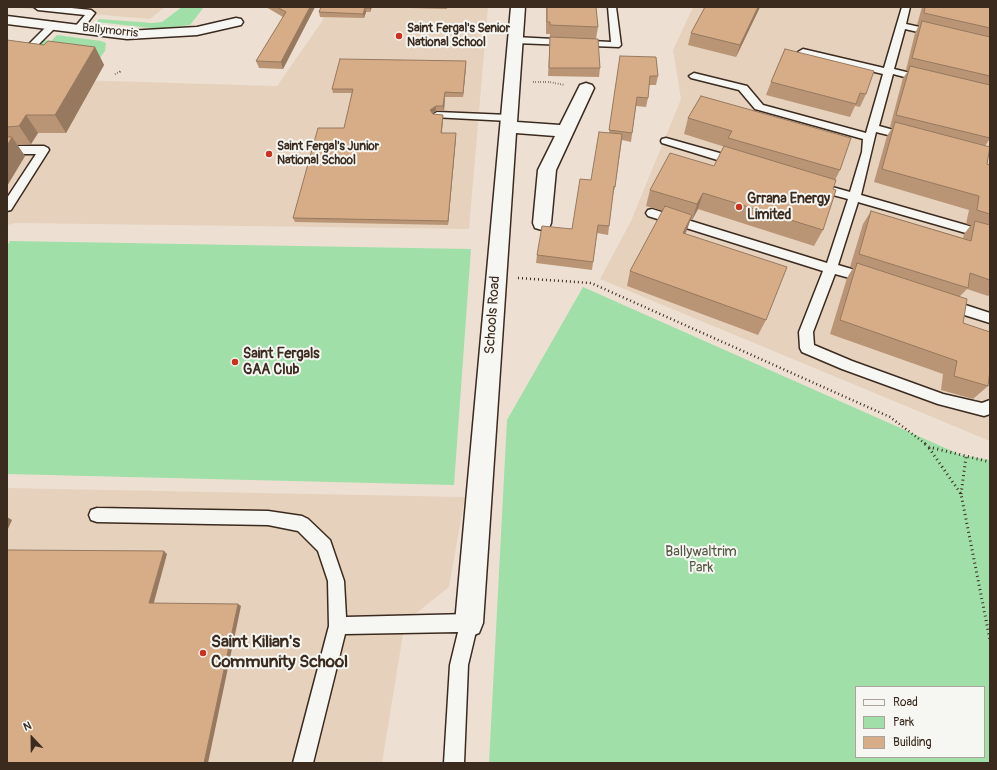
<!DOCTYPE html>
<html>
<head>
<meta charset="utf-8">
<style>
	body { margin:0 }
	#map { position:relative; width:997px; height:770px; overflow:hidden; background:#ede0d2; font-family:Pangolin,sans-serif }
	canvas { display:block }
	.frame { position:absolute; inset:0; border:8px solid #3b2a1e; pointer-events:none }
	.legend { position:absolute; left:855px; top:686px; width:130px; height:72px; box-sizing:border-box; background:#f6f6f2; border:1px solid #aba49d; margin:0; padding:5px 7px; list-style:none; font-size:12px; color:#3b2a1e }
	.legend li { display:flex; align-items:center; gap:8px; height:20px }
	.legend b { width:20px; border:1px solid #aba49d }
	.north { position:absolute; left:12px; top:718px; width:40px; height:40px; -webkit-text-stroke:3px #f6f6f2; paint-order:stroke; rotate:338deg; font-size:11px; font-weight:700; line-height:16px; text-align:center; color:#3b2a1e }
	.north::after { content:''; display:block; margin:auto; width:14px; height:18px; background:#3b2a1e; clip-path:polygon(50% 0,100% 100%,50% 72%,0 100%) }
</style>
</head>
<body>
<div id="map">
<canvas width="997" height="770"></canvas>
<div class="frame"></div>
<ul class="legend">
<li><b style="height:5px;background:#f6f6f2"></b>Road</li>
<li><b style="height:11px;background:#a0dfa8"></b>Park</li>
<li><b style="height:11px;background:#d7ad88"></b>Building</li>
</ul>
<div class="north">N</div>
</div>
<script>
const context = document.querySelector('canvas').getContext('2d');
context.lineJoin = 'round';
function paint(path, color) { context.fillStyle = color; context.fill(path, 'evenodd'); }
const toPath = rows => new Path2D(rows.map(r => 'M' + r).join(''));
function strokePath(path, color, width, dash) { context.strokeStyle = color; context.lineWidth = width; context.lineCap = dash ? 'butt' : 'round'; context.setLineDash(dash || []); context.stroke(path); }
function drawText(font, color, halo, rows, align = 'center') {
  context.font = font + ' Pangolin,sans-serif'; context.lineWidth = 4; context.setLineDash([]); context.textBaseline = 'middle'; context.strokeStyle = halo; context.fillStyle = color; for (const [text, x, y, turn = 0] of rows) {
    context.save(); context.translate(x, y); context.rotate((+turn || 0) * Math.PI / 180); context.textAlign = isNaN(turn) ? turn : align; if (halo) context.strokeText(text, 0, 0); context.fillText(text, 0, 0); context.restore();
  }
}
paint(toPath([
	[7,7,165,7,150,19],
	[320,7,488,7,469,229,16,223,7,225,7,78,277,86,323,20],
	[693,7,990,7,990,441,600,279,631,221,681,99,673,50],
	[7,488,465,497,449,587,405,622,382,763,7,763]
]), '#e6d1bc');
paint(toPath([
	[182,7,204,7,190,25,159,29,97,22,99,19,152,23,162,22],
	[57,35,101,41,106,43,105,51,100,58,60,54,38,46,44,40,51,41],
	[10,241,471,249,454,485,7,474,7,246],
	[583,287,961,455,990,460,990,763,489,763,507,420],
	[856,687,984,687,984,757,856,757]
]), '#a0dfa8');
const service = toPath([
	[34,7,62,7,91,10,95,13,82,30,79,31,74,28,85,15,38,10,34,7],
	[608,7,616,7,621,45,619,47,515,43,510,40,515,37,611,42,608,7],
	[902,7,910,7,906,24,938,31,940,33,935,36,905,29,894,69,927,77,929,79,924,82,893,74,879,126,912,135,913,137,908,140,876,132,861,195,990,232,990,240,858,202,838,265,872,275,874,278,872,281,868,283,835,274,813,332,814,345,852,361,943,394,982,403,990,400,990,414,984,416,938,404,842,369,802,352,800,348,799,332,823,271,648,216,646,213,648,210,652,209,827,263,848,199,814,190,812,187,814,184,818,183,850,192,862,152,863,139,755,109,739,90,691,78,689,76,694,73,747,86,763,105,866,133,883,74,800,54,798,52,803,49,884,68,902,7],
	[53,22,56,23,58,25,27,56,21,56,19,54,50,23,53,22],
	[437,112,509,115,514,118,509,121,433,117,432,115,437,112],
	[666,138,741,159,742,162,741,165,737,166,662,143,661,141,662,139,666,138],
	[7,146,44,146,48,148,49,150,11,210,7,211,7,198,36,154,7,154,7,146],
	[947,299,990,313,990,323,942,308,941,304,942,300,947,299],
	[97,508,268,511,302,516,308,519,330,540,344,581,346,617,469,614,475,617,478,623,468,665,464,763,444,763,450,665,458,632,345,634,313,763,293,763,329,626,328,581,318,551,298,531,268,525,97,522,91,520,89,515,91,510,97,508]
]);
const minor = toPath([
	[511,7,525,7,517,122,560,125,580,85,586,83,592,85,594,88,556,170,551,223,549,228,542,230,535,228,533,223,538,170,555,136,516,133,483,623,479,633,469,637,459,633,455,623,511,7],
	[7,16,127,31,197,27,236,18,241,19,243,22,241,25,197,35,127,39,7,24,7,16]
]);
strokePath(service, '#3b2a1e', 3);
strokePath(minor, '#3b2a1e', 3);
strokePath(toPath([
	[115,74,121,71,119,73],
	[533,82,549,82,565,85]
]), '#3b2a1e', 2, [0.5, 2]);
strokePath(toPath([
	[518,278,591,283,890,417,927,445]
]), '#3b2a1e', 2.5, [1, 3]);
strokePath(toPath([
	[925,444,929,447,990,462],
	[929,448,961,494,990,640],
	[961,494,966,457]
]), '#3b2a1e', 3, [1, 3.5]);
paint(service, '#f6f6f2');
paint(minor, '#f6f6f2');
paint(toPath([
	[266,7,315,7,283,69,259,68,256,61,283,17],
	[372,7,370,12,366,12,364,18,320,17,319,12],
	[373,7,447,7,447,9],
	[546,7,596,7,598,27,596,39,600,68,599,77,548,76,550,34,546,34],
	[705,7,760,7,736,57,688,45,691,33],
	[922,7,990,7,990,140,989,140,985,146,987,164,990,165,990,294,988,296,967,289,960,296,963,323,988,386,973,399,941,390,943,374,830,334,847,278,853,268,850,267,863,224,871,211,963,238,964,234,971,225,966,224,969,210,874,182,887,136,892,128,890,127,903,78,908,71,906,70,915,33,919,25,917,25],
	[7,40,44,45,95,47,104,65,66,133,38,133,31,144,17,145,25,156,7,186],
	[785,49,866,94,860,107,855,106,850,117,766,95,771,82],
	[620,56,658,76,656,85,649,85,648,98,646,107,636,106,631,142,622,140,615,187,613,195,608,235,597,233,592,270,536,263,537,255,572,229,609,133],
	[466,61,466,66,463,97,445,97,444,111,436,111,432,114,433,114,443,115,443,119,442,133,456,137,448,225,295,222,293,218,344,128,352,93,333,93,332,89],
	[701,96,840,170,835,180,833,189,823,230,814,246,698,209,692,220,691,219,685,233,766,320,758,335,627,286,630,271,663,211,646,206,650,190,714,166,725,147,684,134,688,118]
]), '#b99575');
paint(toPath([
	[310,7,315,7,283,69,281,62],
	[370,7,372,7,370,12],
	[758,7,760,7,736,57,740,45],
	[365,8,366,12,364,18,363,14],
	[95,47,104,65,66,133,55,115],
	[466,61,466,66,463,97,463,93],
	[445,92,445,97,444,111,443,106],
	[436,106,436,111,431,115,430,110],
	[26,115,38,133,31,144,19,126],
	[443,115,443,119,441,137,441,133],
	[456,133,456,137,448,225,448,221],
	[12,137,25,156,7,186,7,146],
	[703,193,698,209,692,220,697,204],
	[692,215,687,230,678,248,683,233],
	[7,517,12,520,7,531],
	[164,551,167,554,153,606,149,603],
	[238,604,241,606,208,763,204,763]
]), '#96795f');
const building = toPath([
	[277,7,310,7,281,62,256,61,286,12,277,7],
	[321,7,370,7,370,8,365,8,363,14,319,12,321,7],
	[547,7,596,7,598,27,550,25,550,22,547,22,547,7],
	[705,7,758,7,740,45,691,33,705,7],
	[925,7,990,7,990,28,924,13,925,7],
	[922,21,990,37,990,76,912,58,922,21],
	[550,37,598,39,600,68,549,68,550,37],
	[7,40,44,45,48,41,95,47,55,115,26,115,19,126,7,127,7,40],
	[785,49,874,71,866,94,860,93,856,104,771,82,785,49],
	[620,56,656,57,658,76,650,76,648,98,637,97,632,133,609,130,620,56],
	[340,59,466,61,463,93,445,92,443,106,436,106,430,110,433,114,443,115,441,133,456,133,448,221,293,218,318,128,344,128,353,89,332,89,340,59],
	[910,66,990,85,990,138,896,115,910,66],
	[701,96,851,138,840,170,728,138,732,131,688,118,701,96],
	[895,122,990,147,987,164,990,165,990,214,977,210,979,196,882,169,895,122],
	[599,132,622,134,615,187,614,186,609,226,598,225,593,262,537,255,542,226,572,229,580,179,591,180,599,132],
	[7,137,12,137,7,146,7,137],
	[724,146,836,180,833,189,836,190,823,230,703,193,697,204,650,190,670,153,714,166,724,146],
	[665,206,692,215,683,233,787,267,766,320,630,271,665,206],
	[871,211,971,241,975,221,990,225,990,280,970,273,968,288,859,254,871,211],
	[857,263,967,299,963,323,990,332,990,370,988,386,954,376,957,361,840,320,857,263],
	[7,550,164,551,149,603,238,604,204,763,7,763,7,550]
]);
paint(building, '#d7ad88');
strokePath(building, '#96795f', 1);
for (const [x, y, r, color] of [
	[399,36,4,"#c8321e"],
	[269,154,4,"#c8321e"],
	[739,207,4,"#c8321e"],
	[235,362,4,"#c8321e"],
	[203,653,4,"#c8321e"]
]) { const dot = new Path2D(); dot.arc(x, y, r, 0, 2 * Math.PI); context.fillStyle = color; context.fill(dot); strokePath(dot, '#f6f6f2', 1.5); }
drawText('bold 12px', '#3b2a1e', '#f6f6f2', [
	["Saint Fergal's Senior",407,29],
	["National School",407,43],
	["Saint Fergal's Junior",277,147],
	["National School",277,161]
], 'left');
drawText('12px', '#3b2a1e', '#f6f6f2', [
	["Ballymorris",110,31,6]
]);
drawText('bold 14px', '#3b2a1e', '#f6f6f2', [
	["Grrana Energy",747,199],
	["Limited",747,215],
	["Saint Fergals",243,354],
	["GAA Club",243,370]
], 'left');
drawText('14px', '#3b2a1e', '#f6f6f2', [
	["Schools Road",493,315,-86]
]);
drawText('14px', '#545740', '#f6f6f2', [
	["Ballywaltrim",701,552],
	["Park",701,568]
]);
drawText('bold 17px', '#3b2a1e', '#f6f6f2', [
	["Saint Kilian's",211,643],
	["Community School",211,663]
], 'left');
</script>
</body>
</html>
